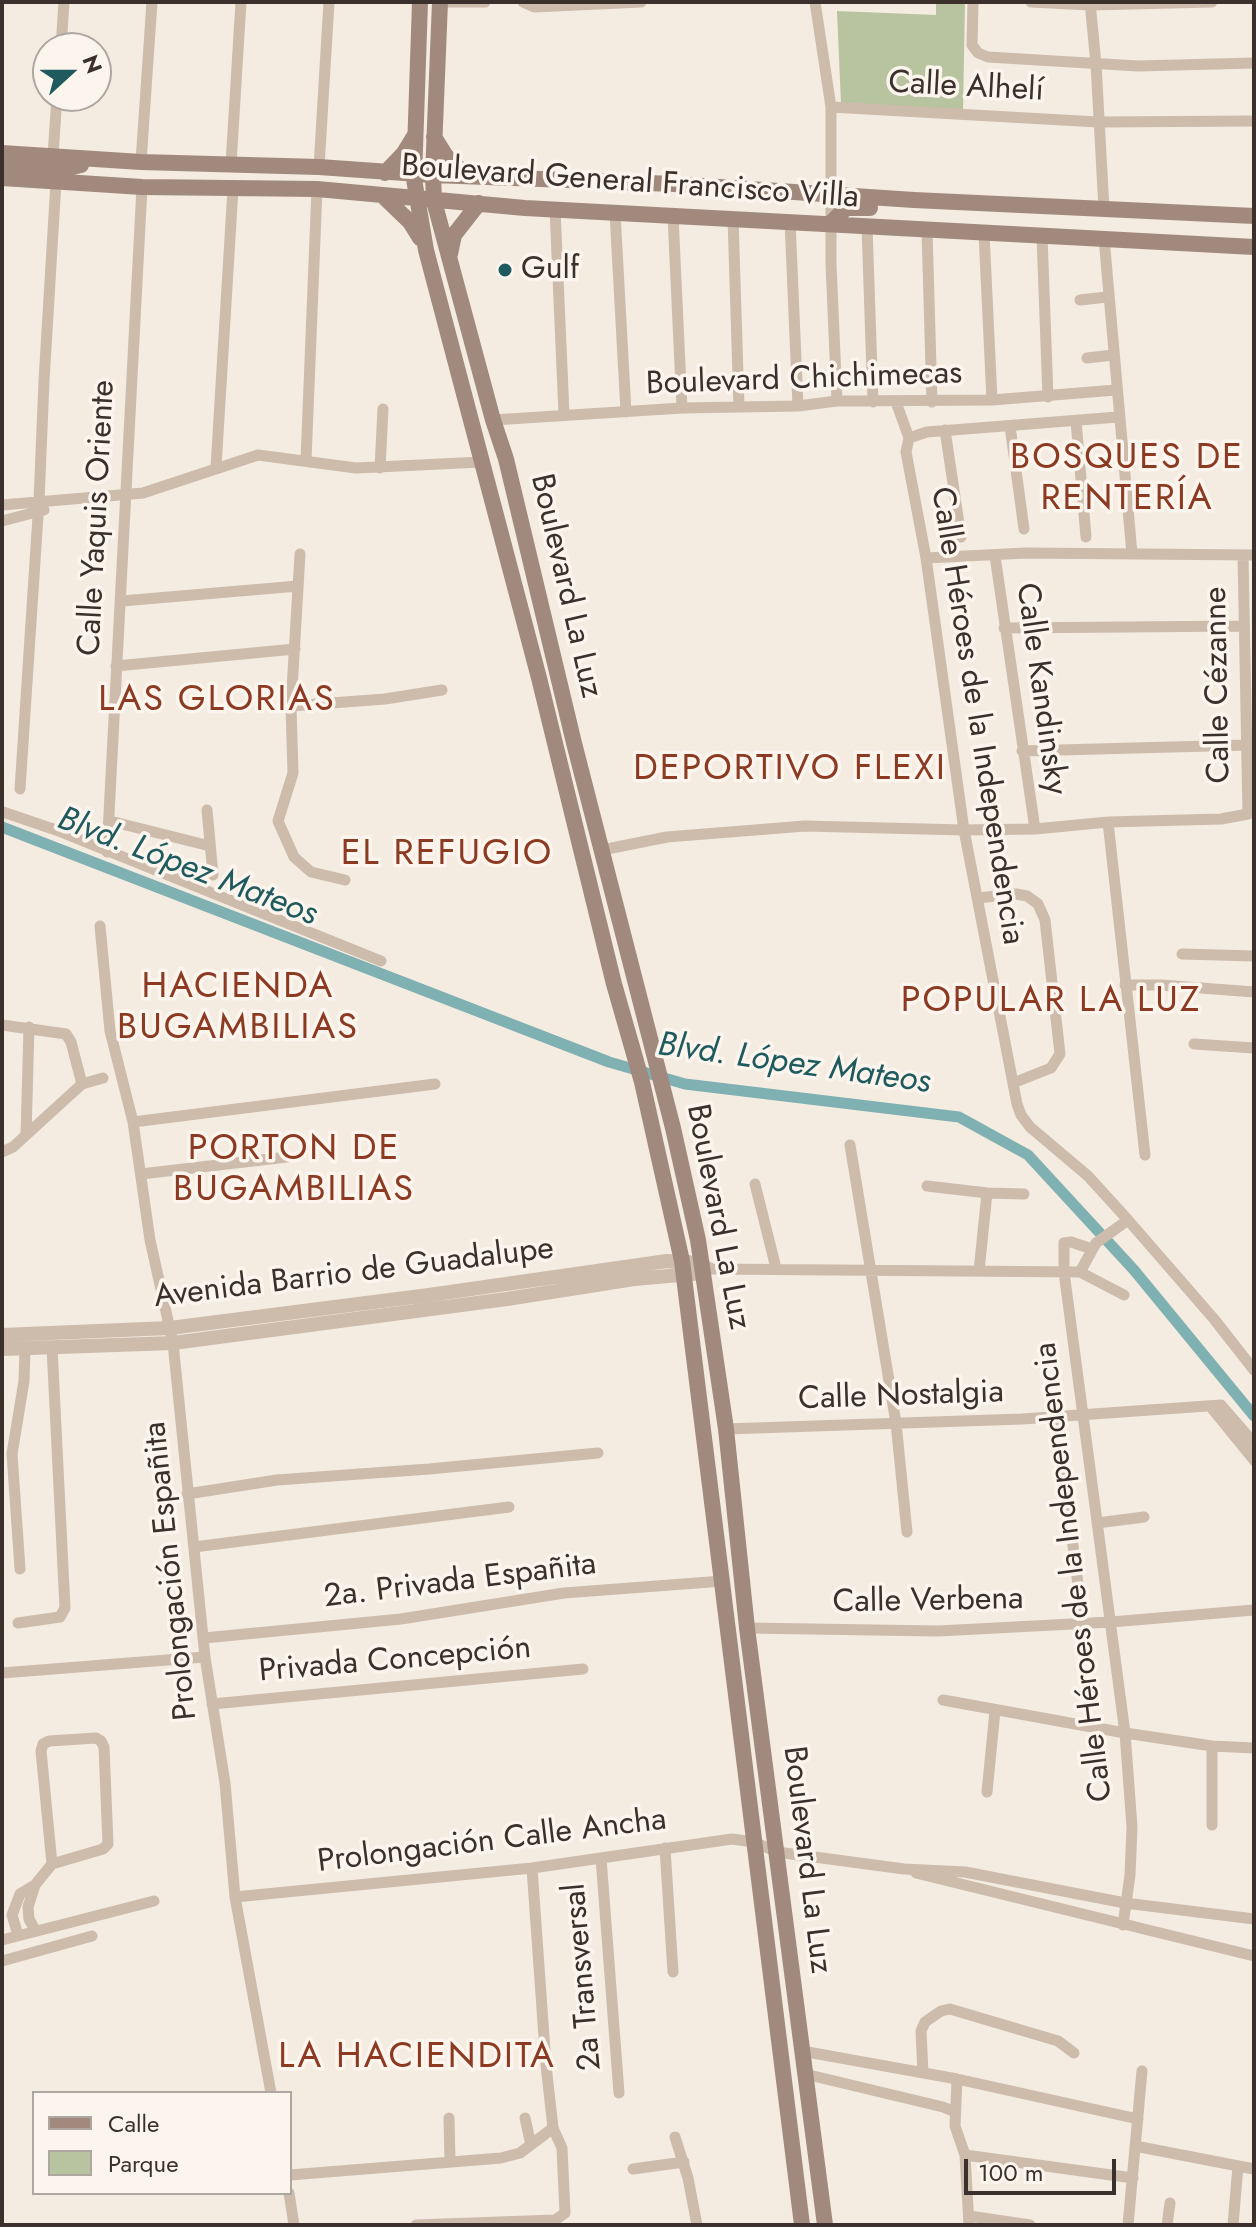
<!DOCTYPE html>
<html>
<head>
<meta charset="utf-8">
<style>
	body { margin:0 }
	#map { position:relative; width:1256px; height:2227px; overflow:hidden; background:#f4ebe1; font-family:Jost,sans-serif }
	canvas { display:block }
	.frame { position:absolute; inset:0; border:4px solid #3b302b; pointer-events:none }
	.legend { position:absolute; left:32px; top:2091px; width:260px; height:104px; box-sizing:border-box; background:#fbf5ee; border:2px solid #aea6a0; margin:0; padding:10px 14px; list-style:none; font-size:24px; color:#3b302b }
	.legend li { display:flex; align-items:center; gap:16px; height:40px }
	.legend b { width:40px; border:2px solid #aea6a0 }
	.north { position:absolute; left:32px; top:32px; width:80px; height:80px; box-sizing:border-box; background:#fbf5ee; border:2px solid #aea6a0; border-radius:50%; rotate:69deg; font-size:22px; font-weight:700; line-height:32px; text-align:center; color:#3b302b }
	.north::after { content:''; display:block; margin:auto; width:28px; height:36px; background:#1f5a5e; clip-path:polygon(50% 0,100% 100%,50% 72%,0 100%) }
	.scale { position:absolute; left:964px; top:2159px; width:152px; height:36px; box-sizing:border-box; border:4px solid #3b302b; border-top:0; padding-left:10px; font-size:24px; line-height:28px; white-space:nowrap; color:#3b302b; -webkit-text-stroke:6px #fbf5ee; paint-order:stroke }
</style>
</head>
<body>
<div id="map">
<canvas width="1256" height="2227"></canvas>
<div class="frame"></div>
<ul class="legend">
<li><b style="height:10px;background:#a18a7d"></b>Calle</li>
<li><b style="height:22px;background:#b8c4a0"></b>Parque</li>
</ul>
<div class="north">N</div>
<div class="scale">100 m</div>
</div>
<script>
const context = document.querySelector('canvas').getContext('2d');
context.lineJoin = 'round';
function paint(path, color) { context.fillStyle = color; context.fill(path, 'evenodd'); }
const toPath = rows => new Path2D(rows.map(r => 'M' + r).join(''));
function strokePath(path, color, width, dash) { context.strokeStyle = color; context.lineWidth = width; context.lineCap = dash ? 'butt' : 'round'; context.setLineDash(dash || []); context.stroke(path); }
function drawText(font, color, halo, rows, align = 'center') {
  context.font = font + ' Jost,sans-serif'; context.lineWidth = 7; context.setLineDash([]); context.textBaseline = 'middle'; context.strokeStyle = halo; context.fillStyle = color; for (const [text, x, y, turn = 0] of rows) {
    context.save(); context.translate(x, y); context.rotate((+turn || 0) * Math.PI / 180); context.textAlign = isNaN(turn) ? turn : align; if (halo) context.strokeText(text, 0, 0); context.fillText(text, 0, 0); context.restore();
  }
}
paint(toPath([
	[936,2,965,2,963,111,841,104,837,11,936,15]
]), '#b8c4a0');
strokePath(toPath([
	[2,827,609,1062,685,1084,959,1117,1028,1155,1134,1270,1254,1416]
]), '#7fb0b2', 11);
strokePath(toPath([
	[440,2,485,2],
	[523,2,534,7,641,2],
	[815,2,831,107,831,264,837,401],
	[973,2,972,45,978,53,988,57,1138,66,1254,63],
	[1031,2,1090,5,1212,2],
	[1090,2,1096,64,1104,209],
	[61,48,64,2],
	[831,107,1098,122,1254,121],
	[53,156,57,96],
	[141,162,152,2],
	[231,164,241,2],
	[319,167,329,2],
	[555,209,564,414],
	[615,213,626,412],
	[673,216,682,408],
	[733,218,739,407],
	[790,221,798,406],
	[867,226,873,402],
	[927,230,932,402],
	[984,233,992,400],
	[1042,236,1048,397],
	[1104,238,1132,554],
	[1080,300,1107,297],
	[1087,358,1113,355],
	[896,402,909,438],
	[1118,417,927,432,909,438,906,452,926,558,964,830,1017,1104,1021,1115,1030,1127,1088,1176,1128,1220,1214,1319,1254,1370],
	[493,420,682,408,798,406,837,401,992,400,1116,390],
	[1076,421,1086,537],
	[1010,426,1024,529],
	[945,430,961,537],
	[306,460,317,189],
	[216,467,233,189],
	[380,468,383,409],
	[2,505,143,493,258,455,356,468,482,462],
	[2,521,44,510],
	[300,554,291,706,293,773,278,821,294,857,311,872,345,880],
	[995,556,1035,829],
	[926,558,1026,553,1254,555],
	[122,601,298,586],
	[1004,628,1244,626],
	[116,666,295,649],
	[291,706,385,699,442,690],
	[1022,751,1247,745],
	[20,789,39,501,44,381,56,182],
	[207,810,213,875],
	[3,812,56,830,381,961],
	[110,821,210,846],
	[1108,822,1145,1155],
	[602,850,667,837,805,826,964,830,1035,829,1108,822,1221,819,1248,814,1243,555],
	[107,852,142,187],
	[977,898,1016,894,1027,896,1038,904,1045,920,1060,1054,1051,1068,1013,1083],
	[100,926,110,1031,133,1122,150,1240,173,1343,205,1657,225,1783,235,1897,271,2093],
	[1182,954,1254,956],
	[1125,985,1161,985,1254,992],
	[2,1025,66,1034,71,1042,82,1084],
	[1194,1044,1254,1048],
	[133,1122,435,1084],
	[26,1135,29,1027],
	[850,1145,896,1423,907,1532],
	[2,1152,13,1147,82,1084,103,1078],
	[141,1174,287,1157],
	[755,1184,776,1268],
	[927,1186,987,1193,1024,1194],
	[1092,1249,1071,1242,1064,1243,1064,1272,1125,1733,1132,1827,1130,1875,1123,1925],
	[702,1264,712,1269,1080,1272,1124,1295],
	[979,1271,987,1193],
	[1080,1272,1096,1243,1128,1220],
	[1210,1406,1254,1460],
	[1056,1415,1083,1623],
	[726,1429,1022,1419,1221,1405,1254,1443],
	[187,1494,277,1480,429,1469,598,1453],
	[1097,1523,1144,1517],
	[194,1547,509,1507],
	[20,1569,12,1454,24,1381,25,1349],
	[18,1623,60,1617,65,1608,52,1347],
	[747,1628,938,1631,1111,1622,1254,1610],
	[204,1638,401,1619,564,1593,723,1581],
	[2,1673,205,1657],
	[943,1700,1125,1733,1212,1746,1254,1748],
	[212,1704,583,1669],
	[1212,1746,1212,1825],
	[987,1792,995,1711],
	[665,1848,673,1972],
	[601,1858,619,2093],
	[916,1873,1254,1956],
	[235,1897,532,1868,732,1839,754,1842,777,1852,904,1869,965,1872,1125,1903,1254,1919],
	[35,1930,29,1919,28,1907,35,1885],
	[18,1935,12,1915,20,1894,35,1885,52,1864,103,1849,108,1844,104,1747,101,1741,96,1738,49,1741,43,1744,41,1751,52,1864],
	[2,1940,154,1901],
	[2,1961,92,1936],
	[802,2051,957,2079,1138,2119],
	[923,2073,921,2031,925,2022,941,2011,950,2009,1058,2041,1074,2053],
	[805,2074,943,2107,955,2112],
	[957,2079,955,2126,965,2155,969,2225],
	[449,2118,450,2162],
	[525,2118,531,2145],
	[675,2137,688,2178,697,2225],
	[1135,2146,1254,2169],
	[965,2155,1133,2178],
	[633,2169,684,2162],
	[290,2175,501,2158,520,2153,553,2128],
	[289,2193,294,2225],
	[969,2216,1030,2225],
	[416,2225,555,2220,565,2213,562,2148,553,2128,546,2065,532,1868],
	[1128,2225,1142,2071],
	[1167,2225,1170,2203],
	[1233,2225,1238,2166]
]), '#cdbbac', 11);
strokePath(toPath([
	[2,1335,170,1328,429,1295,667,1261,689,1262],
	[2,1349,173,1343,507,1299,634,1279,703,1273]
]), '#cdbbac', 14);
strokePath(toPath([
	[420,2,414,179,426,250,539,678,614,984,642,1082,682,1261,802,2225],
	[440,2,433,175,434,201,493,420,506,459,574,743,673,1128,698,1240,726,1429,747,1628,825,2225],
	[434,137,446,156,466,175],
	[2,153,141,162,319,167,433,175,674,184,914,200,1254,216],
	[5,164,68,168,81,165],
	[385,173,404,153,415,135],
	[2,178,142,187,317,189,525,208,1254,247],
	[382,195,410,222,420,238],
	[831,223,846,208,870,208],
	[450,254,454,235,479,203]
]), '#a18a7d', 16);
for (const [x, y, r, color] of [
	[505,270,8,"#1f5a5e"]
]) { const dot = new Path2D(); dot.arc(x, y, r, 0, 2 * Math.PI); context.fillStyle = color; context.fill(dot); strokePath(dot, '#fbf5ee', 3); }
drawText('32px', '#3b302b', '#fbf5ee', [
	["Calle Alhelí",966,88,3],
	["Boulevard General Francisco Villa",630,183,4],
	["Boulevard Chichimecas",804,380,-2],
	["Calle Yaquis Oriente",98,518,-87],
	["Boulevard La Luz",565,586,77],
	["Calle Cézanne",1219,685,-91],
	["Calle Kandinsky",1040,689,82],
	["Calle Héroes de la Independencia",976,716,81],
	["Boulevard La Luz",717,1217,79],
	["Avenida Barrio de Guadalupe",354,1274,-7],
	["Calle Nostalgia",901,1397,-2],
	["Prolongación Españita",172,1571,-96],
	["Calle Héroes de la Independencia",1075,1572,-97],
	["2a. Privada Españita",460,1582,-7],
	["Calle Verbena",928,1602,-1],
	["Privada Concepción",395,1661,-5],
	["Prolongación Calle Ancha",492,1842,-7],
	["Boulevard La Luz",806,1860,83],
	["2a Transversal",584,1977,-95]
]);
drawText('32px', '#3b302b', '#fbf5ee', [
	["Gulf",521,270]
], 'left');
drawText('italic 34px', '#1f5a5e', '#fbf5ee', [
	["Blvd. López Mateos",187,868,21],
	["Blvd. López Mateos",794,1065,8]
]);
context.letterSpacing = '2px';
drawText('36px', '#8c3b22', '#fbf5ee', [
	["BOSQUES DE",1127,459],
	["RENTERÍA",1127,500],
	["LAS GLORIAS",217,701],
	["DEPORTIVO FLEXI",790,770],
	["EL REFUGIO",447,855],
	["HACIENDA",238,988],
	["BUGAMBILIAS",238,1029],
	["POPULAR LA LUZ",1051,1002],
	["PORTON DE",294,1150],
	["BUGAMBILIAS",294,1191],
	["LA HACIENDITA",417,2058]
]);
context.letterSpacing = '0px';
</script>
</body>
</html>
